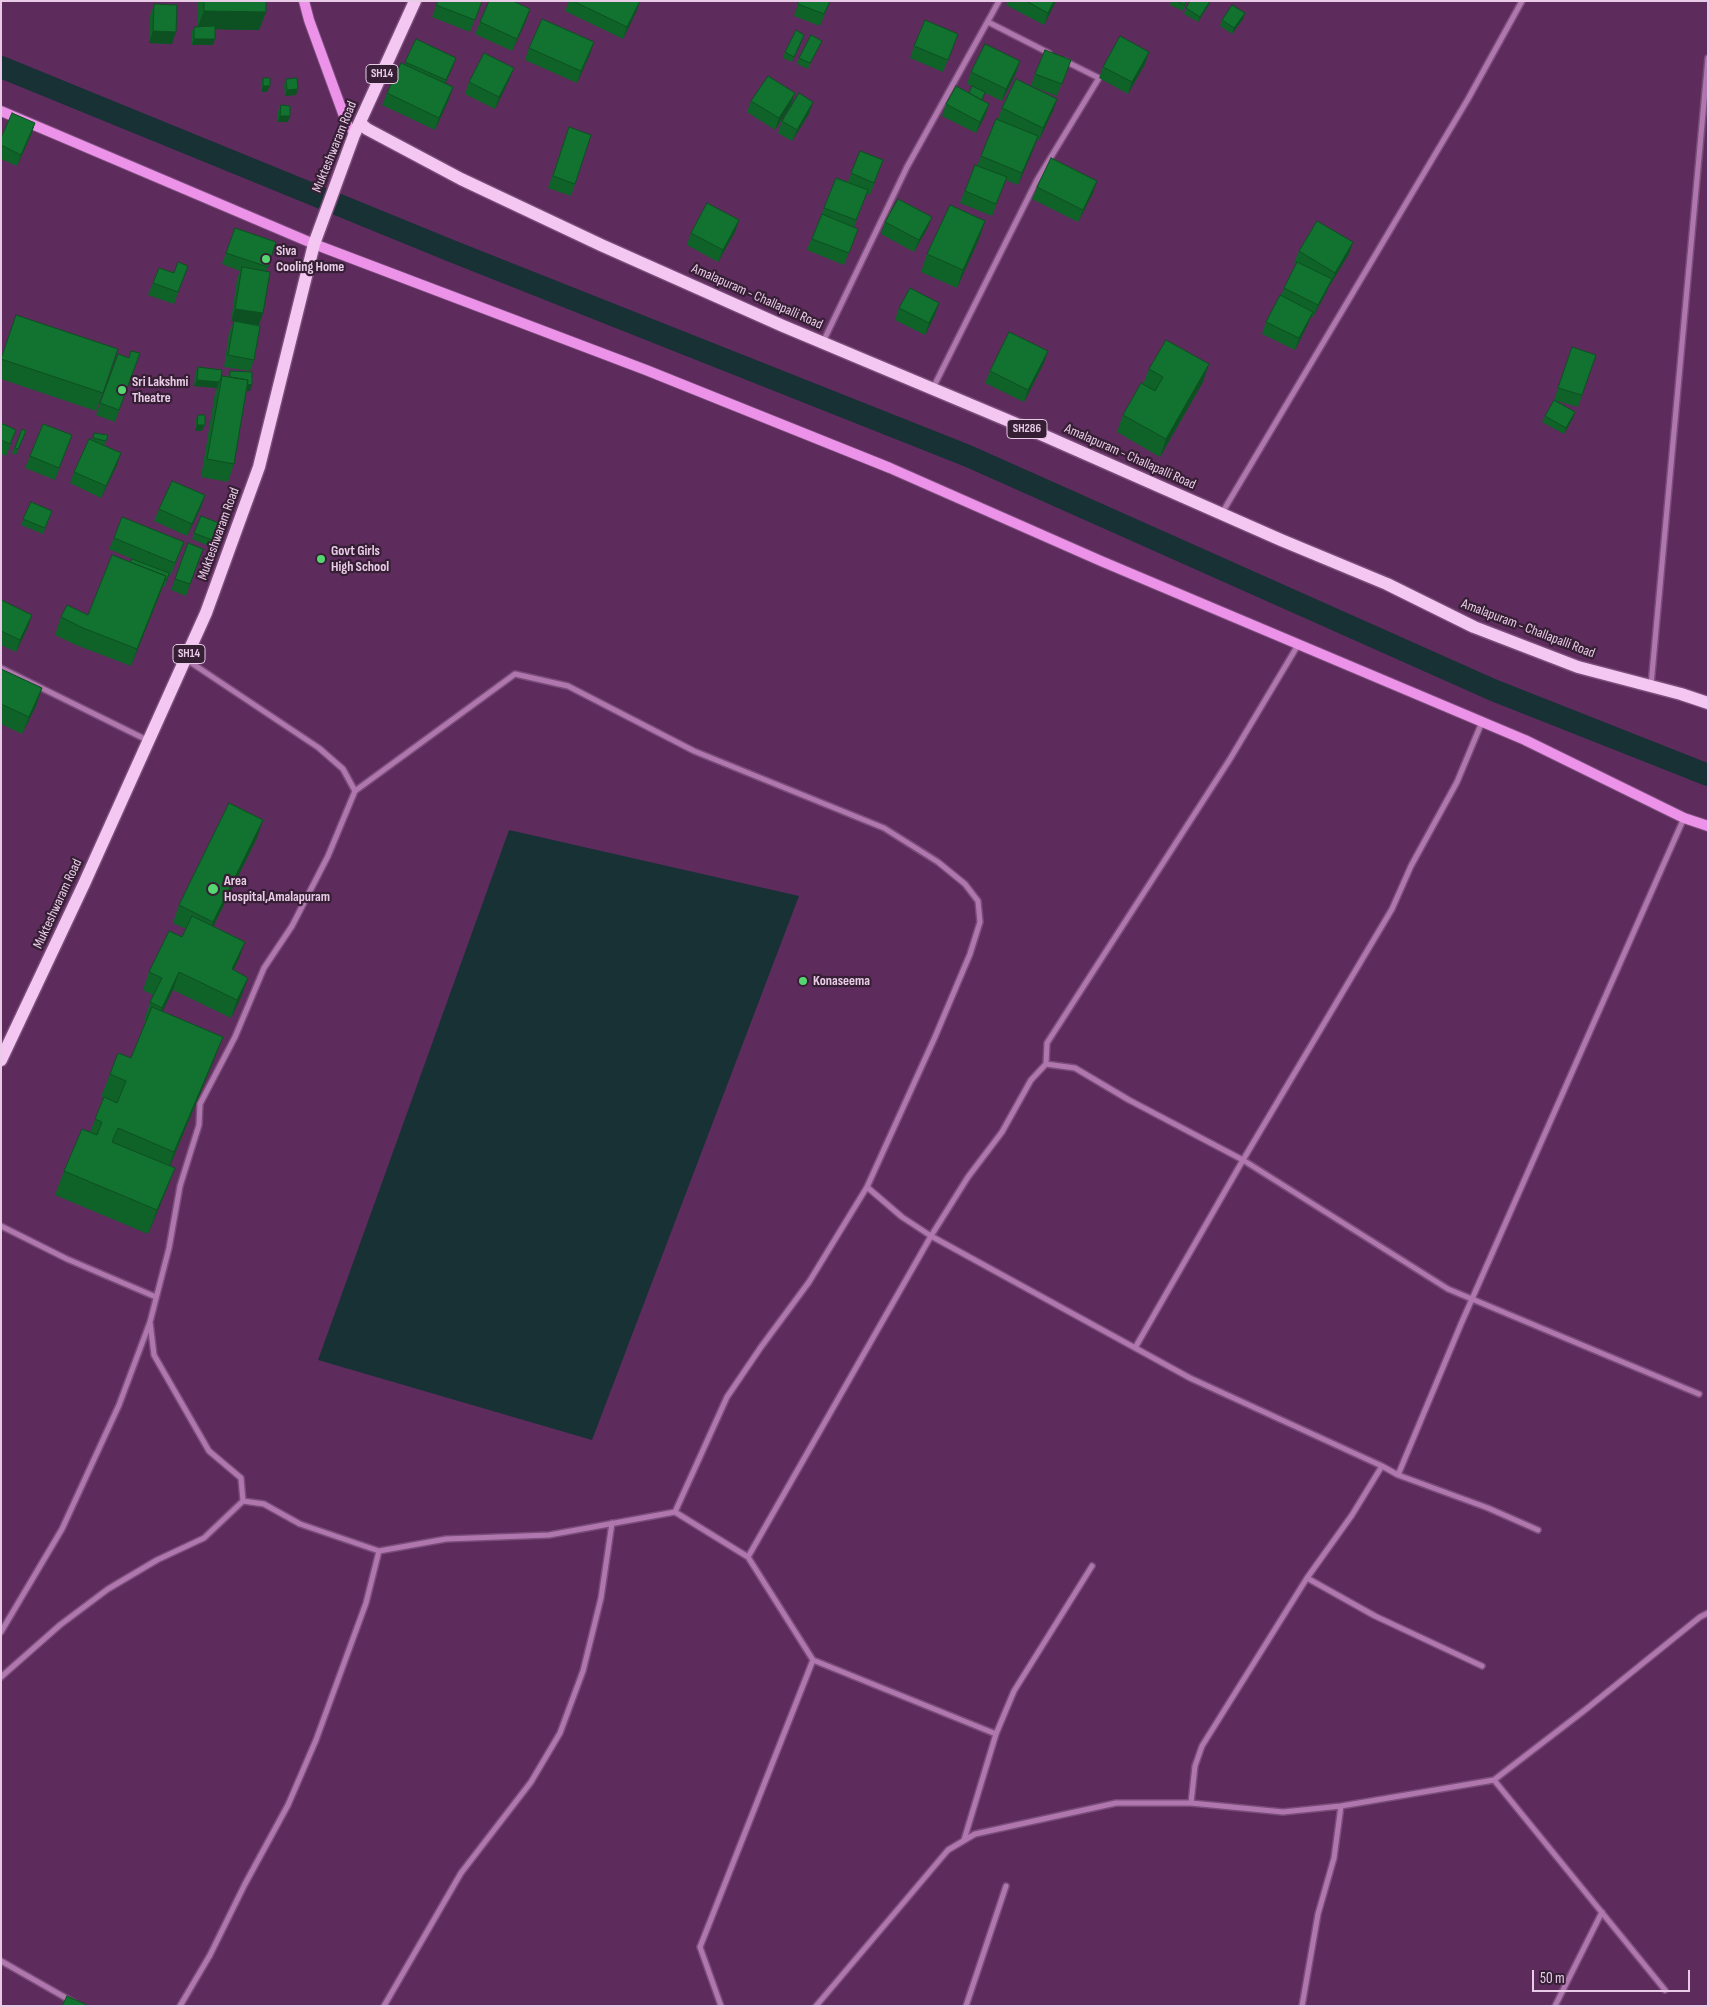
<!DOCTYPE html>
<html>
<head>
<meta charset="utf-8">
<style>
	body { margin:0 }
	#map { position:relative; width:1709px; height:2007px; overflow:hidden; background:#5d2c5d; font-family:"Sofia Sans Condensed",sans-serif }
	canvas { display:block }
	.frame { position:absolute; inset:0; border:2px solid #e9cbe7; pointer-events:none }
	.scale { position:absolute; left:1532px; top:1970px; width:158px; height:22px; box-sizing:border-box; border:2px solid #e9cbe7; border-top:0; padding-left:6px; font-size:15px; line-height:18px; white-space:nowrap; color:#e9cbe7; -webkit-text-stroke:4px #361f35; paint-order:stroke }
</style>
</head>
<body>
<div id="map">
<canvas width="1709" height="2007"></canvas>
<div class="frame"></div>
<div class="scale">50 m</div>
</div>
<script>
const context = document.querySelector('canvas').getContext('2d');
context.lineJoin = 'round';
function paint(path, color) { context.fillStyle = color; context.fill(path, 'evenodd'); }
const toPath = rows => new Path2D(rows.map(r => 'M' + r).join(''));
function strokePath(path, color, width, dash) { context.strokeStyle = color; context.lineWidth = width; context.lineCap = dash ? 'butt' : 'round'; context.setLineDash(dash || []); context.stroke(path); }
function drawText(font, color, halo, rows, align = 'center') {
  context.font = font + ' "Sofia Sans Condensed",sans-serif'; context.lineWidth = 4.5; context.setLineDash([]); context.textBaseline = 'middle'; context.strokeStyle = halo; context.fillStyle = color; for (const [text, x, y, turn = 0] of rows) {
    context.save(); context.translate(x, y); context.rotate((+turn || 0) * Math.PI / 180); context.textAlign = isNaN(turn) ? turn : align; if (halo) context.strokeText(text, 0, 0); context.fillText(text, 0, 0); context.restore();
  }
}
paint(toPath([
	[509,830,799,896,592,1440,318,1360]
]), '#173135');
strokePath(toPath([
	[1,67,454,252,968,456,1493,690,1708,775]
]), '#173135', 22);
const street = toPath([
	[988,22,1049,53],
	[823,342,907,167,999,1],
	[933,388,1037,180,1099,78,1065,61],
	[1222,513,1468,99,1522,1],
	[187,660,319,748,343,769,355,791,328,856,292,926,264,968,235,1037,200,1104,199,1125,180,1186,169,1248,150,1322,154,1355,209,1451,241,1478,243,1501,264,1504,300,1524,379,1551,446,1539,549,1535,675,1512,748,1557,813,1660,996,1734,964,1840],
	[1,668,149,741],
	[1651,685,1708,58],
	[355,791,515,674,568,686,694,751,884,828,938,862,965,884,978,901,980,922,970,954,935,1037,867,1187,809,1282,761,1347,727,1397,675,1512],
	[1046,1064,1047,1043,1230,759,1298,645],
	[867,1187,902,1217,931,1236,968,1177,1002,1132,1031,1080,1046,1064,1075,1068,1129,1100,1243,1160,1448,1289,1699,1394],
	[1,1226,67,1259,156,1297],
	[1135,1348,1243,1160,1392,909,1411,866,1457,782,1482,722],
	[1398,1475,1461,1324,1684,818],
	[748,1557,931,1236,1190,1378,1382,1466,1398,1475,1488,1508,1538,1530],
	[1307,1578,1375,1616,1482,1666],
	[1,1632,62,1529,119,1405,150,1322],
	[1,1677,60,1625,108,1589,157,1560,204,1538,243,1501],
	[996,1734,1014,1691,1092,1566],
	[1494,1780,1665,1990],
	[1191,1803,1195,1766,1202,1746,1307,1578,1352,1515,1382,1466],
	[1,1961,80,2006],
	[180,2006,210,1955,245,1884,288,1805,316,1740,366,1603,379,1551],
	[384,2006,461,1873,531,1782,560,1733,583,1671,601,1598,612,1523],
	[721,2006,700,1947,813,1660],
	[816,2006,948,1850,975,1834,1116,1803,1191,1803,1283,1812,1341,1806,1494,1780,1585,1710,1700,1617,1708,1613],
	[966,2006,1006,1886],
	[1302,2006,1318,1914,1334,1858,1341,1806],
	[1555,2006,1602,1912]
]);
const secondary = toPath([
	[304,1,309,20,348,127,356,131],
	[1,111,314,244,646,370,890,468,1101,561,1525,740,1684,818,1708,826]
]);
const primary = toPath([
	[360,123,367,129,461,179,601,245,783,326,1045,436,1281,540,1387,584,1474,627,1578,667,1681,694,1708,703],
	[1,1060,84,884,206,613,259,467,314,244,354,135,415,1]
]);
strokePath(street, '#794c79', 8);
strokePath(secondary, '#794c79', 12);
strokePath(primary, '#794c79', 15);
strokePath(street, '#af77ad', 5);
strokePath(secondary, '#ec92e9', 10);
strokePath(primary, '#f4c6f2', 12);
paint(toPath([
	[198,1,266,1,266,12,259,30,215,29,213,45,192,45,191,33,194,27,197,27],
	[438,1,482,1,470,32,432,17],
	[569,1,640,1,636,12,623,39,565,11],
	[799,1,830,1,820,26,794,16],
	[1008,1,1056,1,1044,25,1006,5],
	[1171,1,1187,1,1183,11,1170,5],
	[1211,1,1198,22,1184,14,1186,8],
	[154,4,172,44,149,43,150,16],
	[1245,13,1243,19,1232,34,1220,26,1222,20],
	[526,21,512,51,475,34,480,22],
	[958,34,943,72,910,58,914,46],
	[416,39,456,58,445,84,449,99,435,130,382,105,387,93,405,65],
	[802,41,792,62,783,58,785,52],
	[822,41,819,46,808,69,797,64,799,58],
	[529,48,590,54,577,83,525,60],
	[1149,52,1145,64,1128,94,1099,78,1103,67],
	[1071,60,1057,96,1031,86,1035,74],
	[1020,61,1016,73,1002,101,985,93,982,100,989,104,985,116,976,133,942,116,946,104,969,93,972,86,967,84,971,72],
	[263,78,267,92,261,92,261,84],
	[286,79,296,95,285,96,284,85],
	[509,80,495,109,465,94,469,82],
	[795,93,791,105,775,130,747,112,751,101],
	[281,105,288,122,278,122,278,111],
	[1002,108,1053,111,1039,140,1037,139,1018,185,1006,180,992,216,960,203,975,165,977,166,981,156,998,119],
	[809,114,792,141,778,133,782,121],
	[35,123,31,135,17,166,1,159,1,138],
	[569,127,575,184,571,196,548,188],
	[860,151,883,160,870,195,867,193,854,227,858,229,844,265,807,250,836,178,848,182],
	[1037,187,1093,193,1078,222,1032,199],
	[932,217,927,229,914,252,881,234,885,222],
	[739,220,735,232,718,262,687,245,691,233],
	[985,221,979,239,957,288,921,272,927,254],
	[235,228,276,242,266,271,263,313,259,325,254,360,250,371,224,367,229,333,234,321,231,321,237,279,240,271,222,264],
	[1353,242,1349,254,1330,285,1329,284,1327,291,1313,317,1311,316,1308,324,1295,350,1262,334,1266,322,1281,296,1284,288,1296,264,1294,263,1299,251],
	[188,266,174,304,148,295,159,268,174,273],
	[899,308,935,315,925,335,895,320],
	[16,315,103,393,96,411,1,379,1,358],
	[140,353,115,422,96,415,118,354,129,358],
	[1596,355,1578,407,1554,400,1568,359],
	[1044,363,1024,402,985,383,990,371],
	[198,367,221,378,228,377,230,371,250,391,246,390,234,464,228,482,201,477,215,393,217,388,194,386,195,373],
	[1149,369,1203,382,1160,457,1117,432,1123,415,1143,384],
	[198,415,202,431,195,431,195,421],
	[1545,416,1573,418,1564,434,1542,422],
	[1,423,12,442,6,456,1,454],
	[22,429,26,431,16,455,12,453],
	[94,433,106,441,104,446,117,465,101,498,70,483,74,472,92,440],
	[72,435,55,480,25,468,30,456],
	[31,502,52,511,43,534,21,525],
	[201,507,187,536,154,521,159,509],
	[201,516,219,523,209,546,192,539],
	[114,538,184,542,171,575,169,574,165,586,163,586,131,666,76,645,55,635,61,617,88,615,130,562,139,562,109,549],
	[188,543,203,549,186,596,171,590],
	[1,600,28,627,16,652,1,645],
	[1,669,42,688,36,706,22,734,1,724],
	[257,838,213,927,239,959,233,970,242,995,231,1018,173,990,162,1011,214,1060,170,1166,175,1168,166,1191,148,1234,55,1195,64,1171,90,1132,104,1098,101,1097,110,1074,131,1058,146,1021,144,1020,153,995,143,990,149,972,182,937,186,929,173,923,179,905]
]), '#0f6228');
paint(toPath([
	[640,1,636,12,623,39,627,27],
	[1054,1,1056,1,1044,25,1048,13],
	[1210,1,1211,1,1198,22,1200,17],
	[530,9,526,21,512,51,517,39],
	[204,11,266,12,259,30,197,29],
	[1245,13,1243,19,1232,34,1234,28],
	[153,31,176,32,172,44,149,43],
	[804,35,802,41,792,62,794,57],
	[194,39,215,39,213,45,192,45],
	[594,42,590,54,577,83,581,71],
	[1149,52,1145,64,1128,94,1132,82],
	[456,58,452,69,441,92,446,80],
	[1020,61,1016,73,1002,101,1006,89],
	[514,68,509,80,495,109,499,97],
	[263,86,270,86,267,92,261,92],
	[453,87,449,99,435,130,439,118],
	[298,89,296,95,285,96,287,90],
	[795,93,791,105,775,130,779,118],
	[1057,99,1053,111,1039,140,1043,128],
	[813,102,809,114,792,141,797,130],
	[989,104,985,116,976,133,980,122],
	[280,116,290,116,288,122,278,122],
	[35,123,31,135,17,166,21,155],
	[1038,136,1034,148,1018,185,1022,173],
	[1097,181,1093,193,1078,222,1083,210],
	[932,217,927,229,914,252,919,240],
	[739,220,735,232,718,262,723,250],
	[985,221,979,239,957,288,963,270],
	[1353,242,1349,254,1330,285,1335,273],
	[1332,279,1327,291,1313,317,1318,305],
	[939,303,935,315,925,335,929,323],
	[235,309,263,313,259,325,231,321],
	[1313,312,1308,324,1295,350,1299,338],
	[1048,351,1044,363,1024,402,1028,390],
	[1209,364,1203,382,1160,457,1166,439],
	[197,380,219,382,217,388,194,386],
	[230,384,252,385,250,391,228,390],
	[1575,412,1573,418,1564,434,1566,428],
	[197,425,205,425,202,431,195,431],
	[121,453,117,465,101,498,106,486],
	[205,495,201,507,187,536,192,524],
	[166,576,160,594,131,666,137,649],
	[32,615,28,627,16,652,20,640],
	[42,688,36,706,22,734,29,717],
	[263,820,257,838,207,939,213,922],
	[245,942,239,959,225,987,232,969],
	[179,972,173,990,156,1025,162,1008],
	[248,978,242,995,231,1018,237,1000],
	[223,1037,214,1060,166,1175,174,1152],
	[175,1168,166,1191,148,1234,157,1210]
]), '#0d5021');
const building = toPath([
	[204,1,266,1,266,12,204,11,204,1],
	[438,1,482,1,475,20,436,5,438,1],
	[489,1,513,1,530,9,517,39,480,22,489,1],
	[573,1,640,1,627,27,573,1],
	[799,1,830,1,824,14,798,4,799,1],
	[1026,1,1054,1,1048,13,1026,1],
	[1177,1,1186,1,1185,5,1177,1],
	[1190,1,1210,1,1200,17,1186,8,1190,1],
	[154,4,177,5,176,32,153,31,154,4],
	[1232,5,1245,13,1234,28,1222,20,1232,5],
	[542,19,594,42,581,71,529,48,542,19],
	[925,20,958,34,948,60,914,46,925,20],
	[215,26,215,39,194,39,194,27,215,26],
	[796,30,804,35,794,57,785,52,796,30],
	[811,35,822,41,810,63,799,58,811,35],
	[1120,36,1149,52,1132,82,1103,67,1120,36],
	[416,39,456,58,446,80,405,62,416,39],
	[985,44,1020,61,1006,89,971,72,985,44],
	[1045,50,1071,60,1062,84,1035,74,1045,50],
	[484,53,514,68,499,97,469,82,484,53],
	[401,63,453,87,439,118,387,93,401,63],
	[768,76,795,93,779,118,751,101,768,76],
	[263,78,270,78,270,86,263,86,263,78],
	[297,78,298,89,287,90,286,79,297,78],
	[1016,79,1057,99,1043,128,1002,108,1016,79],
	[956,86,989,104,980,122,946,104,956,86],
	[972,86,985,92,982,100,969,93,972,86],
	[799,93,813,102,797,130,782,121,799,93],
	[281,105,290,106,290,116,280,116,281,105],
	[12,113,35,123,21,155,1,145,1,138,12,113],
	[996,119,1038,136,1022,173,981,156,996,119],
	[569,127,591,135,575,184,553,176,569,127],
	[860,151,883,160,874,183,851,173,860,151],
	[1051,158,1097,181,1083,210,1037,187,1051,158],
	[975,165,1007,177,996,204,965,191,975,165],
	[836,178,868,190,856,220,824,208,836,178],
	[898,199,932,217,919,240,885,222,898,199],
	[707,203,739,220,723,250,691,233,707,203],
	[950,205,985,221,963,270,927,254,950,205],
	[822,214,858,229,849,253,812,239,822,214],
	[1317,221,1353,242,1335,273,1299,251,1317,221],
	[235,228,276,242,268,267,226,253,235,228],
	[178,262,188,266,178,292,153,283,159,268,174,273,178,262],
	[1297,262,1332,279,1318,305,1284,288,1297,262],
	[242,267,270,272,263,313,235,309,242,267],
	[910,288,939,303,929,323,899,308,910,288],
	[1280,295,1313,312,1299,338,1266,322,1280,295],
	[16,315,118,349,103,393,1,359,16,315],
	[234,321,260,326,254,360,228,355,234,321],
	[1009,332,1048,351,1028,390,990,371,1009,332],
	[1166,340,1209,364,1166,439,1123,415,1141,383,1155,391,1163,377,1149,369,1166,340],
	[1572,347,1596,355,1582,395,1558,388,1572,347],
	[131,351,140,353,119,410,100,403,118,354,129,358,131,351],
	[198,367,222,370,221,378,219,382,197,380,198,367],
	[230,371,252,372,252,385,247,384,248,380,230,377,230,371],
	[222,376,248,380,234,464,207,459,222,376],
	[1554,400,1575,412,1566,428,1545,416,1554,400],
	[198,415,205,415,205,425,197,425,198,415],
	[1,423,16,430,10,444,1,440,1,423],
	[43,424,72,435,59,468,30,456,43,424],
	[22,429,26,431,18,449,15,448,22,429],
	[94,433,108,435,106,441,93,438,94,433],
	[89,439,121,453,106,486,74,472,89,439],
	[172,481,205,495,192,524,159,509,172,481],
	[31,502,52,511,45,528,23,519,31,502],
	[201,516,219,523,212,540,194,533,201,516],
	[122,517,184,542,175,563,114,538,122,517],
	[188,543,203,549,190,584,175,579,188,543],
	[112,555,166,576,137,649,83,628,61,617,67,605,88,615,112,555],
	[132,559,169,573,167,580,165,580,166,576,130,562,132,559],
	[1,600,32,615,20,640,1,631,1,600],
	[1,669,42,688,29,717,1,704,1,669],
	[229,803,263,820,213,922,179,905,229,803],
	[192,916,245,942,232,969,248,978,237,1000,179,972,162,1008,150,1002,162,978,149,972,169,931,182,937,192,916],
	[152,1007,223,1037,174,1152,118,1128,112,1142,175,1168,157,1210,64,1171,82,1129,97,1135,102,1122,95,1119,104,1097,117,1103,126,1081,110,1074,118,1053,131,1058,152,1007],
	[67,1996,87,2005,87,2006,62,2006,67,1996]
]);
paint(building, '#12722f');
strokePath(building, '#0d5021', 1);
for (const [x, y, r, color] of [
	[266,259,5,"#55d671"],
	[122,390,5,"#55d671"],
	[321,559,5,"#55d671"],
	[213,889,6,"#55d671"],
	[803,981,5,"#55d671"]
]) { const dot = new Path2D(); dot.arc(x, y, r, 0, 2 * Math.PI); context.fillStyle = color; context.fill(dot); strokePath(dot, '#361f35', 2); }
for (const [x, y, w] of [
	[382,74,32],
	[1027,429,40],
	[189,654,32]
]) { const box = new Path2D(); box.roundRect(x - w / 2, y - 9.5, w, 19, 4); context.fillStyle = '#361f35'; context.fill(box); strokePath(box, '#e9cbe7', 1); }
drawText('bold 12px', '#e9cbe7', null, [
	["SH14",382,74],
	["SH286",1027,429],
	["SH14",189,654]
]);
drawText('14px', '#e9cbe7', '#361f35', [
	["Mukteshwaram Road",335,147,-68],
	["Amalapuram - Challapalli Road",757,297,24],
	["Amalapuram - Challapalli Road",1130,457,24],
	["Mukteshwaram Road",219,534,-70],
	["Amalapuram - Challapalli Road",1528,629,21],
	["Mukteshwaram Road",58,904,-65]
]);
drawText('bold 14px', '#e9cbe7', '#361f35', [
	["Siva",276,251],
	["Cooling Home",276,267],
	["Sri Lakshmi",132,382],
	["Theatre",132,398],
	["Govt Girls",331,551],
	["High School",331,567],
	["Area",224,881],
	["Hospital,Amalapuram",224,897],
	["Konaseema",813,981]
], 'left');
</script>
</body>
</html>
